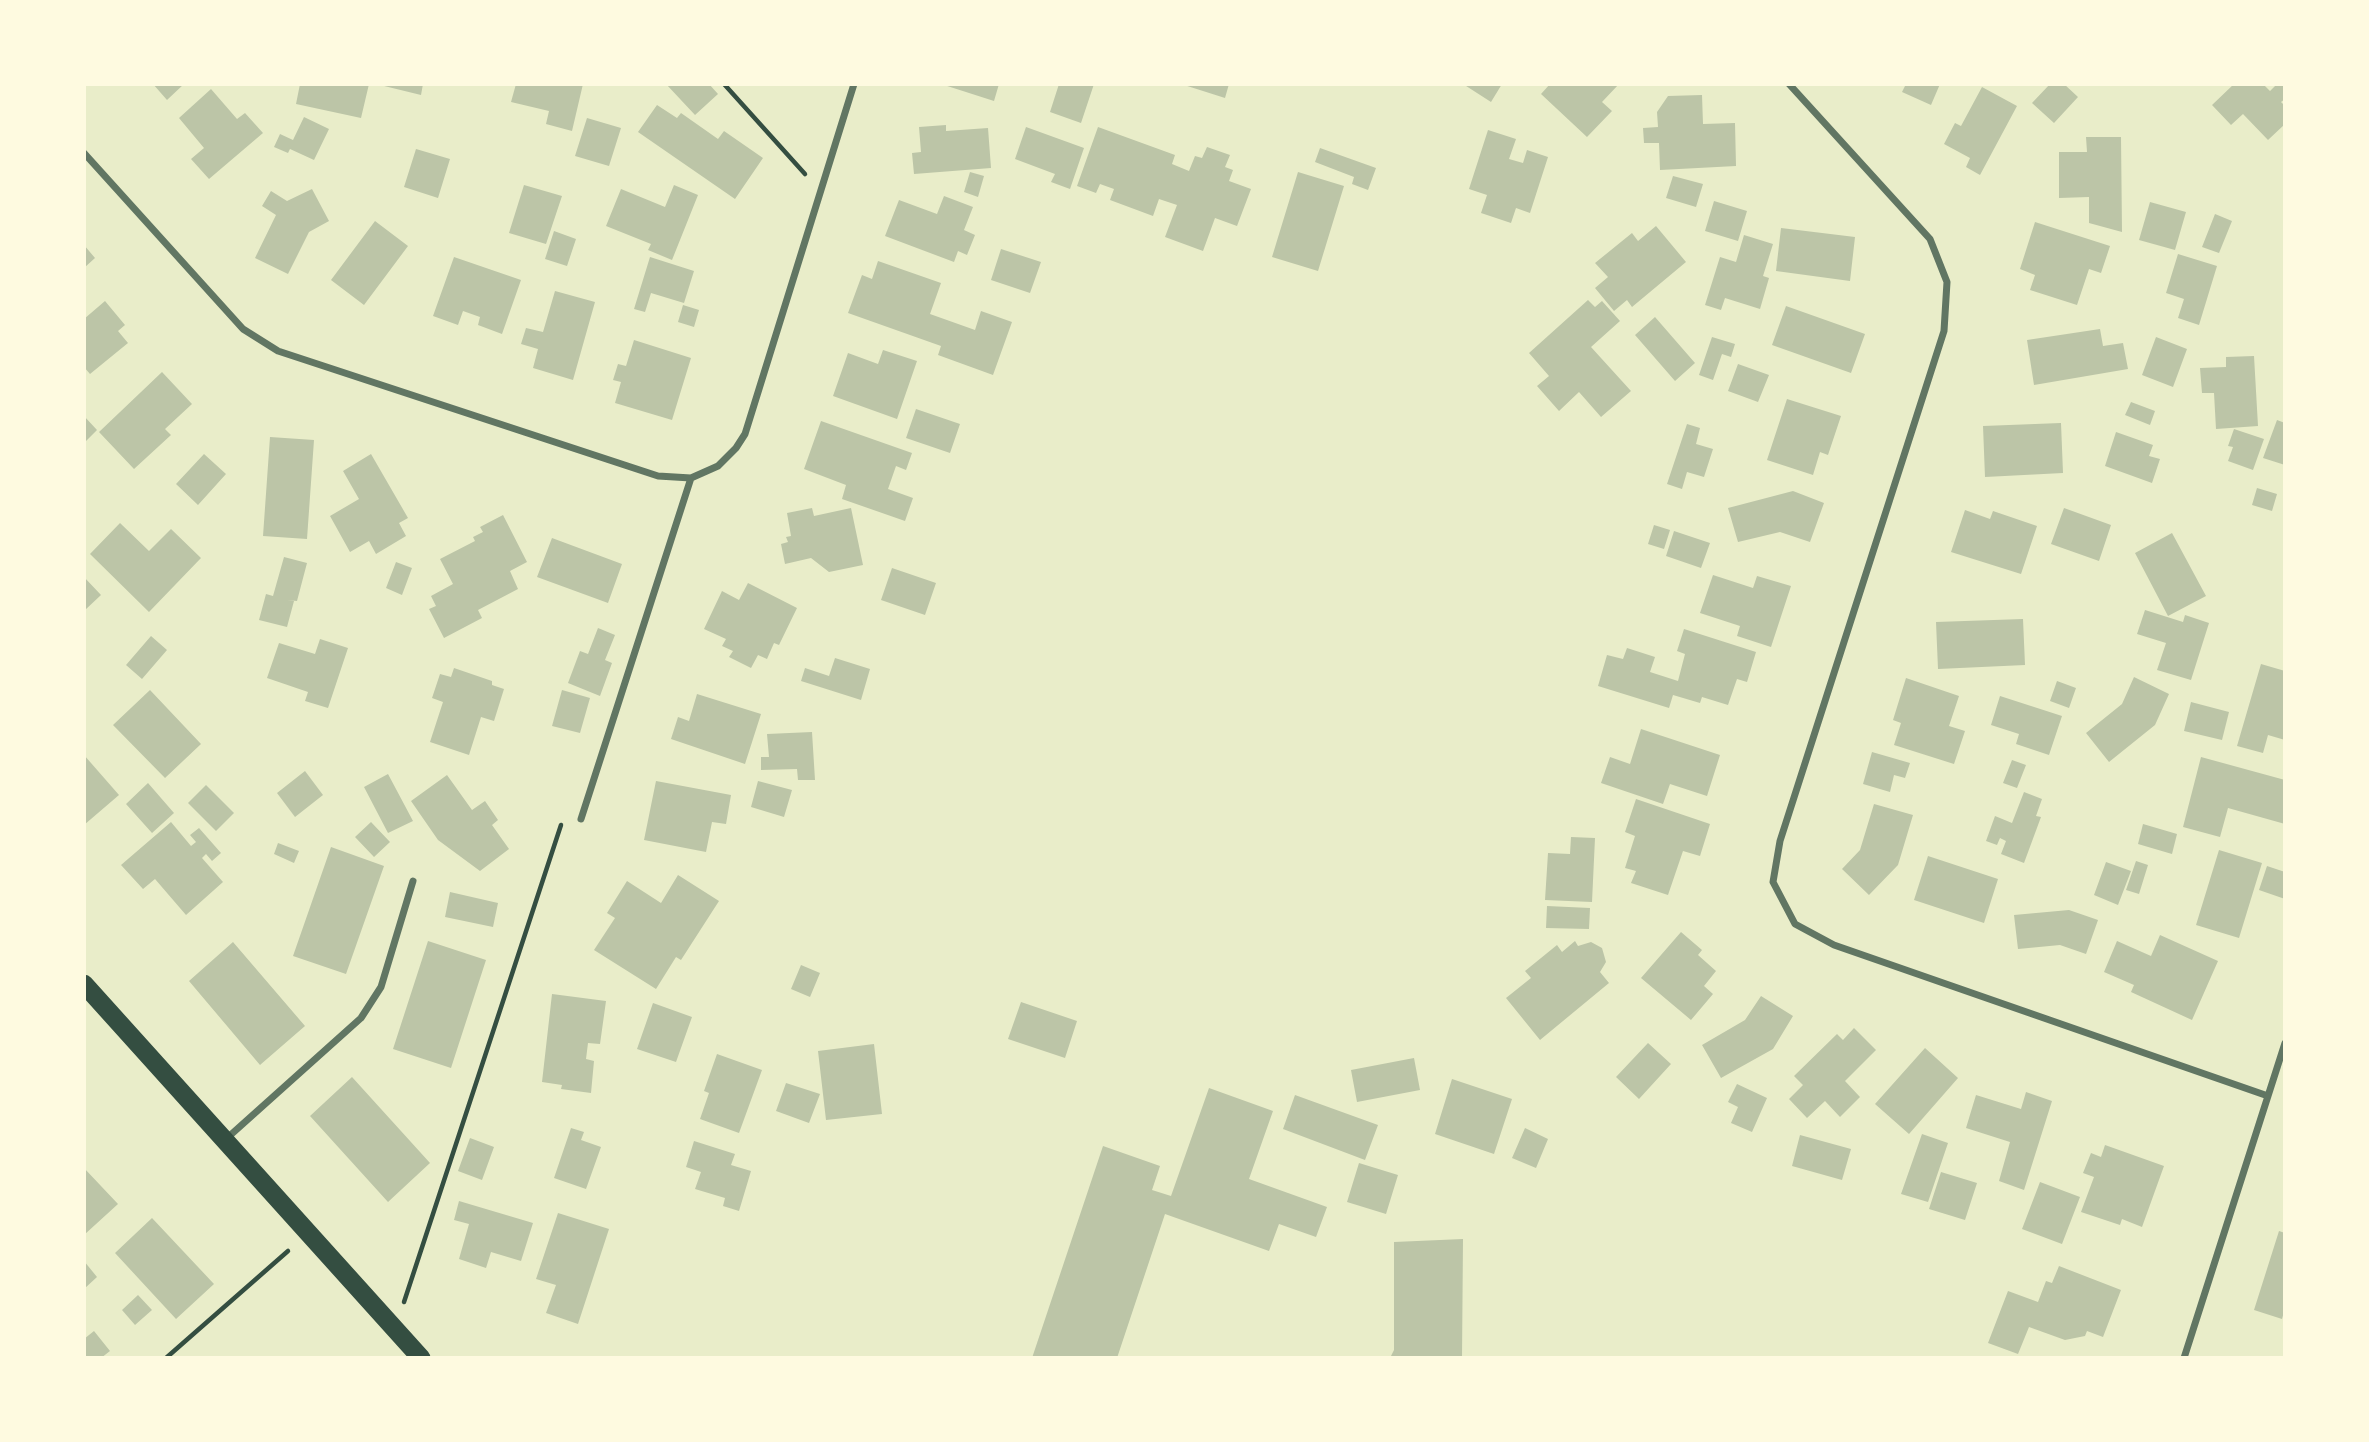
<!DOCTYPE html>
<html>
<head>
<meta charset="utf-8">
<style>
	body { margin:0 }
	#map { position:relative; width:2369px; height:1442px; overflow:hidden; background:#e9edc9; font-family:"Work Sans",sans-serif }
	canvas { display:block }
	.frame { position:absolute; inset:0; border:86px solid #fefae0; pointer-events:none }
</style>
</head>
<body>
<div id="map">
<canvas width="2369" height="1442"></canvas>
<div class="frame"></div>
</div>
<script>
const context = document.querySelector('canvas').getContext('2d');
context.lineJoin = 'round';
function paint(path, color) { context.fillStyle = color; context.fill(path, 'evenodd'); }
const toPath = rows => new Path2D(rows.map(r => 'M' + r).join(''));
function strokePath(path, color, width, dash) { context.strokeStyle = color; context.lineWidth = width; context.lineCap = dash ? 'butt' : 'round'; context.setLineDash(dash || []); context.stroke(path); }
paint(toPath([
	[153,84,184,84,167,100],
	[300,84,369,84,361,118,296,104],
	[376,84,423,84,421,95],
	[516,84,583,84,572,131,546,124,549,111,511,102],
	[666,84,709,84,718,94,695,115],
	[941,84,999,84,994,101],
	[1059,84,1094,84,1081,123,1050,112],
	[1181,84,1229,84,1225,98],
	[1463,84,1502,84,1491,102],
	[1550,84,1619,84,1602,102,1612,111,1587,137,1541,94],
	[1906,84,1940,84,1931,105,1902,92],
	[2050,84,2064,84,2078,97,2054,123,2032,103],
	[2234,84,2263,84,2270,91,2277,84,2285,84,2285,99,2281,102,2285,106,2285,124,2268,140,2243,114,2231,125,2212,105],
	[1982,87,2017,106,1980,175,1966,167,1970,158,1944,144,1955,123,1961,126],
	[211,89,237,119,245,113,263,133,209,179,191,159,204,148,179,118],
	[1702,95,1703,124,1735,123,1736,166,1660,170,1659,143,1644,143,1643,128,1658,127,1657,112,1668,96],
	[657,105,677,118,681,113,718,139,724,131,763,158,735,199,638,132],
	[304,117,329,129,314,160,290,149,288,153,274,147,280,134,293,140],
	[587,118,621,128,609,166,575,156],
	[946,125,946,131,988,128,991,168,914,174,912,153,921,152,919,127],
	[1026,127,1084,148,1070,189,1051,182,1055,174,1015,159],
	[1098,127,1175,155,1172,164,1189,171,1195,156,1202,158,1207,147,1230,155,1225,167,1233,170,1229,181,1251,189,1237,226,1215,218,1203,251,1165,237,1177,205,1159,199,1153,216,1110,200,1114,189,1100,184,1096,193,1077,186],
	[1488,130,1516,139,1509,159,1523,163,1527,150,1548,157,1530,213,1516,208,1511,223,1481,213,1487,195,1469,189],
	[2086,137,2121,137,2122,232,2089,223,2089,197,2059,198,2059,152,2087,152],
	[1320,148,1376,168,1368,190,1352,184,1354,177,1315,162],
	[416,149,450,159,438,198,404,187],
	[970,172,984,176,978,197,964,192],
	[1298,172,1344,186,1318,271,1272,257],
	[1673,176,1703,184,1696,207,1666,198],
	[524,185,562,196,546,244,509,233],
	[674,185,698,195,672,260,648,250,651,244,606,226,621,189,665,207],
	[312,189,329,221,309,232,288,274,255,258,276,215,262,206,271,191,287,201],
	[944,196,973,207,964,230,975,235,967,255,958,251,954,262,885,236,899,200,937,214],
	[1714,201,1747,211,1738,241,1705,231],
	[2150,202,2186,212,2175,250,2139,240],
	[2215,214,2232,221,2219,253,2202,247],
	[375,221,408,246,364,305,331,280],
	[2035,222,2110,246,2101,273,2089,269,2077,305,2030,290,2035,275,2020,269],
	[1656,226,1686,262,1632,307,1627,300,1614,311,1595,288,1608,277,1595,263,1632,233,1638,241],
	[1781,228,1855,237,1850,281,1776,271],
	[554,231,576,239,567,266,545,259],
	[1744,235,1773,244,1763,276,1769,278,1760,309,1725,298,1721,310,1705,305,1720,257,1736,262],
	[84,245,95,258,84,268],
	[1001,249,1041,262,1030,293,991,280],
	[2178,254,2217,266,2199,325,2178,318,2184,299,2166,293],
	[454,257,521,280,502,334,478,325,480,317,463,311,458,325,433,316],
	[650,257,694,271,684,303,651,293,645,312,634,309],
	[878,261,941,283,930,314,975,330,981,311,1012,322,993,375,938,355,941,346,848,313,862,275,872,279],
	[555,291,595,302,573,380,533,368,538,349,521,344,526,328,543,332],
	[1588,300,1595,307,1602,301,1620,321,1591,347,1631,391,1601,417,1579,392,1559,411,1537,386,1549,376,1529,353],
	[105,301,125,325,118,331,128,343,90,374,84,367,84,319],
	[683,305,699,310,694,327,678,322],
	[1786,306,1865,334,1851,373,1772,345],
	[1655,317,1695,363,1675,381,1635,335],
	[2100,329,2103,346,2123,343,2128,369,2034,385,2027,340],
	[1712,337,1735,344,1731,357,1722,354,1713,380,1699,375],
	[2156,337,2187,349,2173,387,2142,375],
	[634,340,691,358,672,420,615,403,621,382,613,380,618,364,626,366],
	[883,350,917,361,897,419,833,396,848,353,878,364],
	[2254,356,2258,426,2216,429,2214,393,2202,393,2200,368,2226,367,2226,357],
	[1738,364,1769,375,1758,402,1728,391],
	[162,372,192,404,165,429,171,435,134,469,99,432],
	[1787,399,1841,416,1828,455,1820,452,1813,475,1767,460],
	[2131,402,2155,411,2150,425,2125,415],
	[916,409,960,424,950,453,906,438],
	[84,416,97,430,84,443],
	[2277,420,2285,423,2285,465,2263,458],
	[821,421,912,453,906,470,896,466,888,489,913,498,905,521,842,499,846,485,804,469],
	[2061,423,2063,473,1985,477,1983,426],
	[1687,424,1700,428,1696,444,1713,449,1704,477,1687,472,1682,489,1667,484],
	[2234,429,2264,439,2253,470,2228,461,2233,447,2228,446],
	[2116,432,2153,445,2149,456,2160,459,2152,483,2105,466],
	[270,437,314,440,307,539,263,536],
	[204,454,226,474,198,505,176,484],
	[371,454,408,518,399,523,406,536,376,554,369,541,350,552,330,516,359,499,343,471],
	[2257,488,2277,494,2272,511,2252,505],
	[1793,491,1824,503,1810,542,1780,532,1738,542,1728,508],
	[812,508,814,516,851,508,863,565,829,572,811,558,785,564,781,544,788,542,786,537,791,536,787,513],
	[2064,508,2111,525,2099,561,2051,544],
	[1965,510,1990,519,1993,511,2037,526,2021,574,1951,552],
	[503,515,527,562,510,571,518,589,478,610,482,618,444,638,429,609,436,606,431,596,453,584,440,559,475,541,473,537,483,532,480,527],
	[120,523,149,551,171,529,201,558,149,612,90,554],
	[1654,525,1670,530,1664,549,1648,544],
	[1674,531,1710,543,1701,568,1666,556],
	[2172,533,2206,596,2168,616,2135,553],
	[552,538,622,564,608,603,537,577],
	[284,557,307,563,297,601,287,600,294,601,287,627,259,620,266,594,273,596],
	[396,562,412,568,402,595,386,588],
	[892,568,936,583,925,615,881,600],
	[1713,575,1753,588,1757,576,1791,586,1771,647,1737,636,1740,626,1700,613],
	[84,577,101,595,84,611],
	[748,583,797,608,779,645,774,643,767,659,758,655,751,668,729,657,733,651,722,646,726,639,704,629,722,591,739,600],
	[2145,610,2183,622,2185,615,2209,623,2191,680,2157,670,2166,643,2137,634],
	[2023,619,2025,665,1938,669,1936,622],
	[598,628,615,635,605,660,612,663,600,696,568,683,580,651,588,654],
	[1684,629,1756,652,1747,682,1737,679,1728,705,1702,697,1700,703,1673,695,1669,708,1598,686,1607,655,1623,659,1627,648,1655,657,1650,672,1678,681,1685,654,1677,651],
	[151,636,167,650,142,679,126,665],
	[320,639,348,648,328,708,305,701,308,692,267,678,279,643,315,654],
	[835,658,870,669,861,700,801,681,805,668,829,676],
	[2261,664,2285,671,2285,740,2268,735,2263,753,2237,746],
	[454,668,492,681,492,685,504,689,494,721,481,717,469,755,430,742,443,702,432,698,440,674,451,677],
	[2134,677,2169,694,2155,725,2109,762,2086,733,2122,704],
	[1906,678,1959,696,1949,726,1965,731,1954,764,1894,745,1901,723,1893,720],
	[2057,681,2076,688,2069,708,2050,701],
	[150,690,201,744,165,778,113,725],
	[562,690,590,698,580,733,552,726],
	[697,694,761,714,745,764,671,739,678,717,689,721],
	[2000,696,2062,716,2049,755,2016,744,2019,734,1991,725],
	[2191,702,2229,712,2222,740,2184,731],
	[1641,729,1720,755,1707,796,1670,784,1663,804,1601,783,1610,757,1630,764],
	[812,732,815,780,798,780,797,769,761,770,761,757,769,757,767,734],
	[1872,752,1910,763,1905,778,1894,775,1890,792,1863,784],
	[84,755,119,795,84,825],
	[2201,757,2285,780,2285,824,2228,808,2220,837,2183,827],
	[2012,760,2026,765,2017,788,2003,783],
	[305,771,323,795,295,817,277,793],
	[388,774,413,821,388,833,364,787],
	[447,775,472,810,485,801,498,820,492,825,509,849,480,871,438,840,411,801],
	[656,781,731,795,726,824,712,822,706,852,644,840],
	[758,781,792,790,784,817,751,807],
	[148,783,174,813,152,833,126,804],
	[206,785,234,813,216,831,188,803],
	[2024,792,2042,799,2036,816,2041,817,2024,863,2001,854,2006,841,2000,838,1997,845,1986,841,1995,816,2012,823],
	[1636,799,1710,824,1700,856,1683,851,1668,895,1631,883,1636,871,1625,868,1635,836,1625,832],
	[1874,804,1913,815,1898,865,1869,895,1842,869,1860,850],
	[171,822,191,846,196,842,190,835,199,828,221,853,212,861,206,854,202,858,223,882,186,915,155,879,143,889,121,865],
	[371,822,390,842,374,857,355,837],
	[2143,824,2177,834,2172,854,2138,844],
	[1571,837,1595,838,1592,902,1545,900,1548,853,1570,854],
	[278,843,299,851,294,863,274,854],
	[331,847,384,866,346,974,293,956],
	[2219,850,2262,863,2239,938,2196,925],
	[1928,856,1998,879,1984,923,1914,900],
	[2136,861,2148,865,2139,894,2126,890],
	[2106,862,2131,871,2118,905,2094,895],
	[2267,866,2285,872,2285,899,2259,890],
	[678,875,719,901,681,960,676,957,656,989,594,950,615,918,607,913,627,881,661,903],
	[450,892,498,903,493,927,445,917],
	[1547,906,1590,908,1589,929,1546,928],
	[2069,910,2098,920,2086,954,2060,945,2018,949,2014,915],
	[1681,932,1702,950,1698,955,1716,971,1704,986,1713,994,1691,1020,1641,978],
	[2160,935,2218,961,2192,1020,2131,992,2134,985,2104,972,2117,941,2151,956],
	[428,941,486,960,451,1068,393,1049],
	[1575,941,1578,946,1591,942,1602,948,1606,962,1600,972,1609,983,1540,1040,1506,998,1531,978,1525,971,1557,945,1562,952],
	[233,942,305,1026,260,1065,189,981],
	[801,965,820,973,810,997,791,989],
	[552,994,606,1001,600,1044,588,1043,586,1059,594,1061,591,1093,561,1089,562,1085,542,1082],
	[1761,996,1793,1016,1773,1049,1721,1078,1702,1045,1745,1020],
	[1021,1002,1077,1021,1065,1058,1008,1039],
	[653,1003,692,1017,676,1062,637,1049],
	[1854,1028,1876,1050,1845,1081,1860,1097,1840,1117,1825,1101,1807,1118,1789,1099,1803,1085,1794,1076,1837,1034,1843,1040],
	[1648,1043,1671,1064,1639,1099,1616,1077],
	[874,1044,882,1114,826,1120,818,1051],
	[1925,1048,1958,1078,1909,1134,1875,1104],
	[717,1054,762,1070,739,1133,700,1119,709,1093,704,1091],
	[1414,1058,1420,1090,1357,1102,1351,1070],
	[352,1077,430,1163,388,1202,310,1116],
	[1452,1079,1512,1099,1494,1154,1435,1134],
	[786,1083,820,1094,809,1123,776,1111],
	[1737,1084,1767,1098,1752,1132,1731,1123,1738,1107,1728,1102],
	[1209,1088,1273,1111,1249,1179,1327,1207,1316,1237,1279,1224,1269,1251,1165,1214,1117,1358,1032,1358,1103,1146,1160,1166,1152,1190,1171,1196],
	[2026,1092,2052,1101,2024,1190,1999,1181,2010,1142,1966,1128,1976,1095,2021,1109],
	[1295,1095,1378,1125,1365,1160,1283,1129],
	[571,1128,584,1132,581,1140,601,1147,586,1189,554,1178],
	[1525,1128,1548,1139,1536,1168,1512,1158],
	[1922,1134,1948,1143,1928,1202,1901,1194],
	[1800,1135,1851,1149,1842,1180,1792,1166],
	[470,1138,494,1147,482,1180,458,1171],
	[694,1141,735,1154,731,1165,751,1171,739,1211,723,1206,725,1198,695,1189,701,1172,686,1167],
	[2105,1145,2164,1166,2142,1227,2122,1219,2120,1225,2081,1212,2094,1177,2083,1173,2091,1153,2101,1157],
	[1359,1163,1398,1175,1386,1214,1347,1202],
	[84,1168,118,1204,84,1235],
	[1941,1172,1977,1183,1965,1220,1929,1209],
	[2040,1182,2080,1197,2062,1244,2022,1229],
	[459,1201,533,1223,521,1261,491,1252,486,1268,459,1259,469,1224,454,1220],
	[558,1213,609,1229,578,1324,546,1313,556,1285,536,1279],
	[152,1218,214,1284,176,1319,115,1253],
	[2279,1231,2285,1233,2285,1308,2282,1319,2254,1310],
	[1463,1239,1462,1358,1390,1358,1394,1350,1394,1242],
	[84,1261,97,1277,84,1289],
	[2059,1266,2121,1290,2103,1337,2087,1331,2085,1336,2065,1340,2029,1327,2018,1354,1988,1343,2008,1291,2038,1302,2046,1281,2052,1283],
	[138,1295,152,1310,135,1325,122,1310],
	[94,1331,110,1351,101,1358,84,1358,84,1339]
]), '#bcc5a7');
strokePath(toPath([
	[724,84,805,174],
	[404,1302,561,825],
	[166,1358,288,1251]
]), '#344e41', 4.5);
strokePath(toPath([
	[1789,84,1930,239,1947,282,1944,331,1780,841,1773,882,1795,924,1834,945,2268,1096],
	[84,153,243,329,278,351,658,476,691,478,718,466,736,448,745,434,854,84],
	[581,819,691,478],
	[226,1139,361,1018,381,987,413,881],
	[2184,1358,2285,1043]
]), '#617663', 7);
strokePath(toPath([
	[84,984,421,1358]
]), '#344e41', 19);
</script>
</body>
</html>
